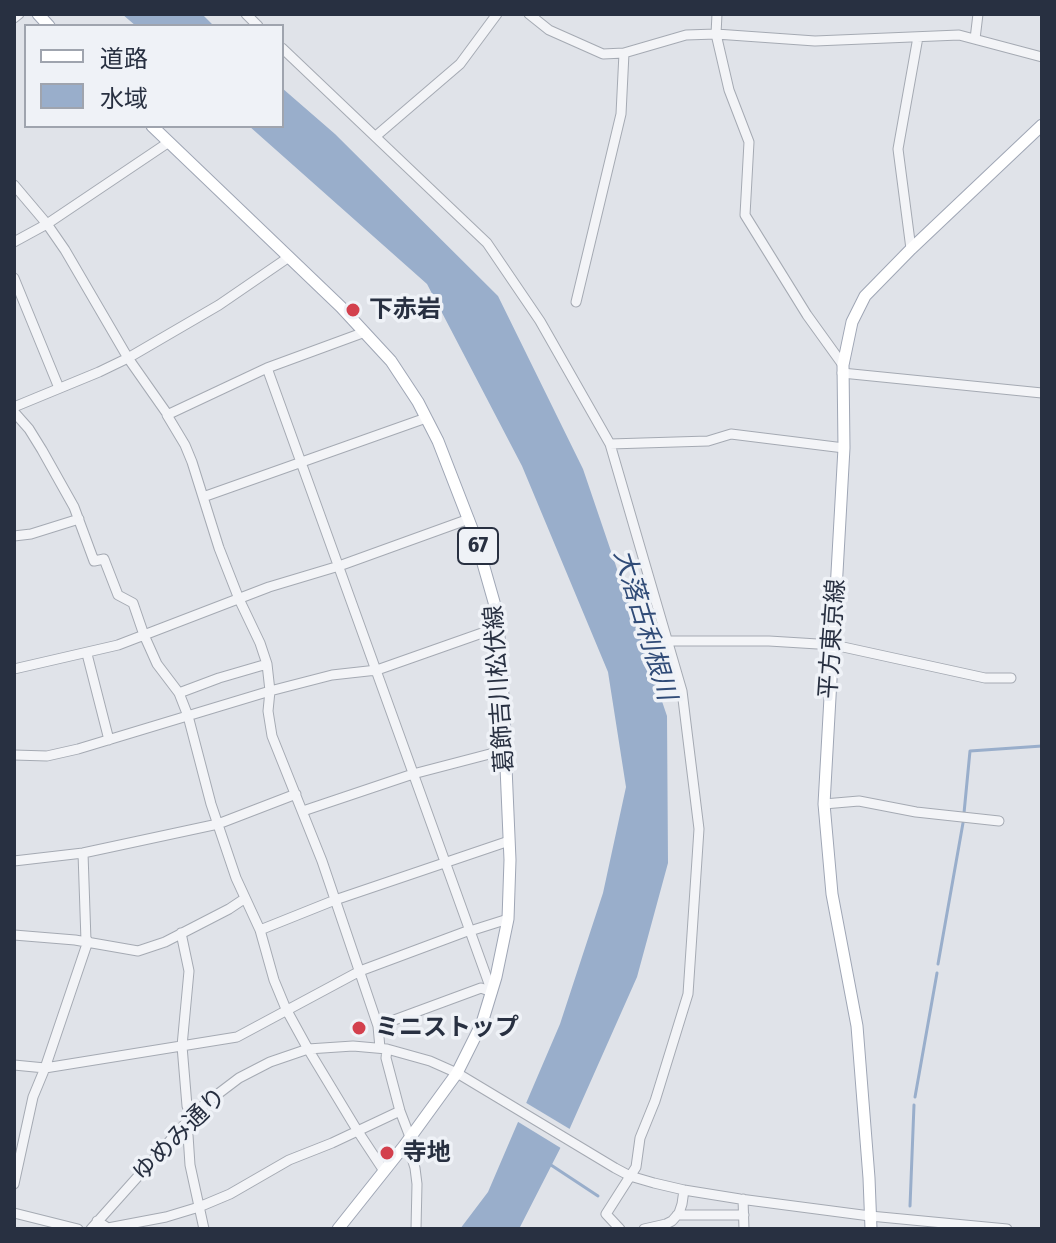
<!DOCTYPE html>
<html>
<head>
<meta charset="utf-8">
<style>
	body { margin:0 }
	#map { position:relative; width:1056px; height:1243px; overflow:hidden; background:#e0e3e9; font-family:"Fira Sans Condensed","Noto Sans JP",sans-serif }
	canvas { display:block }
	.frame { position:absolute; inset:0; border:16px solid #283041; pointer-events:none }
	.legend { position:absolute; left:24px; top:24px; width:260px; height:104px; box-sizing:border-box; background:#eff2f7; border:2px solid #9fa4ae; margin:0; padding:10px 14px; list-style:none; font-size:24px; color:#283041 }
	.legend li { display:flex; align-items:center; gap:16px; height:40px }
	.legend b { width:40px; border:2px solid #9fa4ae }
</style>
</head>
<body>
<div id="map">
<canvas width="1056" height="1243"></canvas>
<div class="frame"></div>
<ul class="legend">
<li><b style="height:10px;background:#fff"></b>道路</li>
<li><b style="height:22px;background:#99aecb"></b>水域</li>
</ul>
</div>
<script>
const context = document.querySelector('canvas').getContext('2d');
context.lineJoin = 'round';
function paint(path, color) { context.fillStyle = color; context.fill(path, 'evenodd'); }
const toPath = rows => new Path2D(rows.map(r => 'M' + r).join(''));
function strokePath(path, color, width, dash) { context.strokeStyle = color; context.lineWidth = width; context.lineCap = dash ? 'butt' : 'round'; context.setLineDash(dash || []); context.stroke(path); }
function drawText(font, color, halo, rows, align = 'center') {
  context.font = font + ' "Fira Sans Condensed","Noto Sans JP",sans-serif'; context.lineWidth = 7; context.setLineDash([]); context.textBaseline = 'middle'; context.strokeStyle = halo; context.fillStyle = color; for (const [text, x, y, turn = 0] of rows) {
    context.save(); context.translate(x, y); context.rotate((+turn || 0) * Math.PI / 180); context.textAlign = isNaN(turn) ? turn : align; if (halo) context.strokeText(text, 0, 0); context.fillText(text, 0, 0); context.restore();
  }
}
paint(toPath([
	[122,14,202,14,214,26,136,26],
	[282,88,335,134,498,296,583,469,667,716,668,863,637,977,566,1137,519,1229,460,1229,488,1192,560,1024,603,893,626,787,608,672,522,466,427,284,249,126,282,126]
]), '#99aecb');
paint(toPath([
	[523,1101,573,1131,564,1150,515,1120]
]), '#e0e3e9');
strokePath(toPath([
	[964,813,970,751,1042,746],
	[938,964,963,823],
	[915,1097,937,973],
	[551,1165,598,1196],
	[910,1206,914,1105]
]), '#99aecb', 3);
const minor = toPath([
	[246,14,258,26],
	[529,14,549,30,603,54,624,53,686,35,716,34,815,41,959,35,1042,57],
	[717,14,716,34,729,90,749,142,745,215,807,315,843,365],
	[14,18,19,14],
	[975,39,978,14],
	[282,48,487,243,540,321,610,444,682,691,699,829,688,994,655,1101,640,1138,636,1167,606,1214,620,1229],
	[376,136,460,64,497,14],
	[14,185,47,224,65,250,128,358,168,415],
	[14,242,47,224,169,142],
	[911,249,898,149,918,37],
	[14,278,59,388],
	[576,302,621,114,624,53],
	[365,332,267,368,167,415,185,445,192,462,219,548,239,599,260,643,267,664,270,691,268,711,272,736,322,861,378,1026,380,1048],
	[267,368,492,992],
	[842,373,1042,393],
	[14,407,99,372,128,358,219,305,289,257],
	[14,412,29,429,42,450,74,507,94,561,104,559,118,595,133,603,144,635,157,664,179,693,188,716,211,804,236,878,260,930,274,980,286,1009,308,1049,357,1130,384,1171],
	[610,444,708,441,731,434,844,448],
	[203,497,426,418],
	[14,536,31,534,79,519],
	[666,641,769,641,834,645,985,678,1011,678],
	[87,654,109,740],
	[14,669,118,645,269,587,339,566,469,519],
	[179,693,219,678,267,664],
	[14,755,47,756,78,749,270,691,332,675,377,670,499,627],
	[824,804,859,801,916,812,999,821],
	[303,811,413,774,505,750],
	[83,853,86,941],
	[14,861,83,853,218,824,296,794],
	[260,930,335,900,509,841],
	[470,931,508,919],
	[181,933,189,971,182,1046,187,1106,192,1116],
	[14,935,75,940,138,951,165,942,229,909,244,899],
	[378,1026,481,988,492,992],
	[387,1049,386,1058,400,1111,410,1137],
	[14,1065,45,1068,237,1037,360,971,470,930],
	[181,1128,188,1135,190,1165,204,1229],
	[404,1146,411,1155,415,1168,417,1184,416,1229],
	[14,1184,33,1097,45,1068,88,941],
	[743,1199,744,1229],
	[14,1213,78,1229],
	[677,1215,744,1215],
	[97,1221,108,1228,166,1217,199,1207,230,1194,289,1160,332,1143,400,1111],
	[91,1229,192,1116,206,1103,239,1078,270,1062,308,1049,353,1046,387,1049,430,1061,457,1073,615,1168,630,1176,654,1183,684,1190,740,1199,870,1216,1007,1229],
	[644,1229,666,1224,672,1221,679,1213,682,1204,684,1190]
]);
const major = toPath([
	[38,14,49,26],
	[152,126,341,307,391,361,418,402,438,441,476,539,494,602,501,651,510,860,508,919,496,977,482,1023,457,1073,404,1146,338,1229],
	[871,1229,869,1178,857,1026,832,894,824,804,844,448,843,365,852,322,865,296,911,249,1042,125]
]);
strokePath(minor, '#a5aab3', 11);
strokePath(major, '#9fa6b5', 13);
strokePath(minor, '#f3f4f7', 9);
strokePath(major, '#fff', 11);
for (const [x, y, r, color] of [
	[353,310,8,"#d3404d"],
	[359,1028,8,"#d3404d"],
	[387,1153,8,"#d3404d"]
]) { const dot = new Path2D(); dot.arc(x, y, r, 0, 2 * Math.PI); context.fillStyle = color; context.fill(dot); strokePath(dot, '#eff2f7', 3); }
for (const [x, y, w] of [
	[478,546,40]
]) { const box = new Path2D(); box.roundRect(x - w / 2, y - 18, w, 36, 6); context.fillStyle = '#eff2f7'; context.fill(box); strokePath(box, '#283041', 2); }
drawText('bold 22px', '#283041', null, [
	["67",478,546]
]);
drawText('bold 24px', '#283041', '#eff2f7', [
	["下赤岩",369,310],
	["ミニストップ",375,1028],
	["寺地",403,1153]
], 'left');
drawText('24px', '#283041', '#eff2f7', [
	["平方東京線",833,639,-86],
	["葛飾吉川松伏線",500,689,-94],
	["ゆめみ通り",180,1135,-45]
]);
drawText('italic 26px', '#304b77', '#eff2f7', [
	["大落古利根川",644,625,73]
]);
</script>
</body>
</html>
